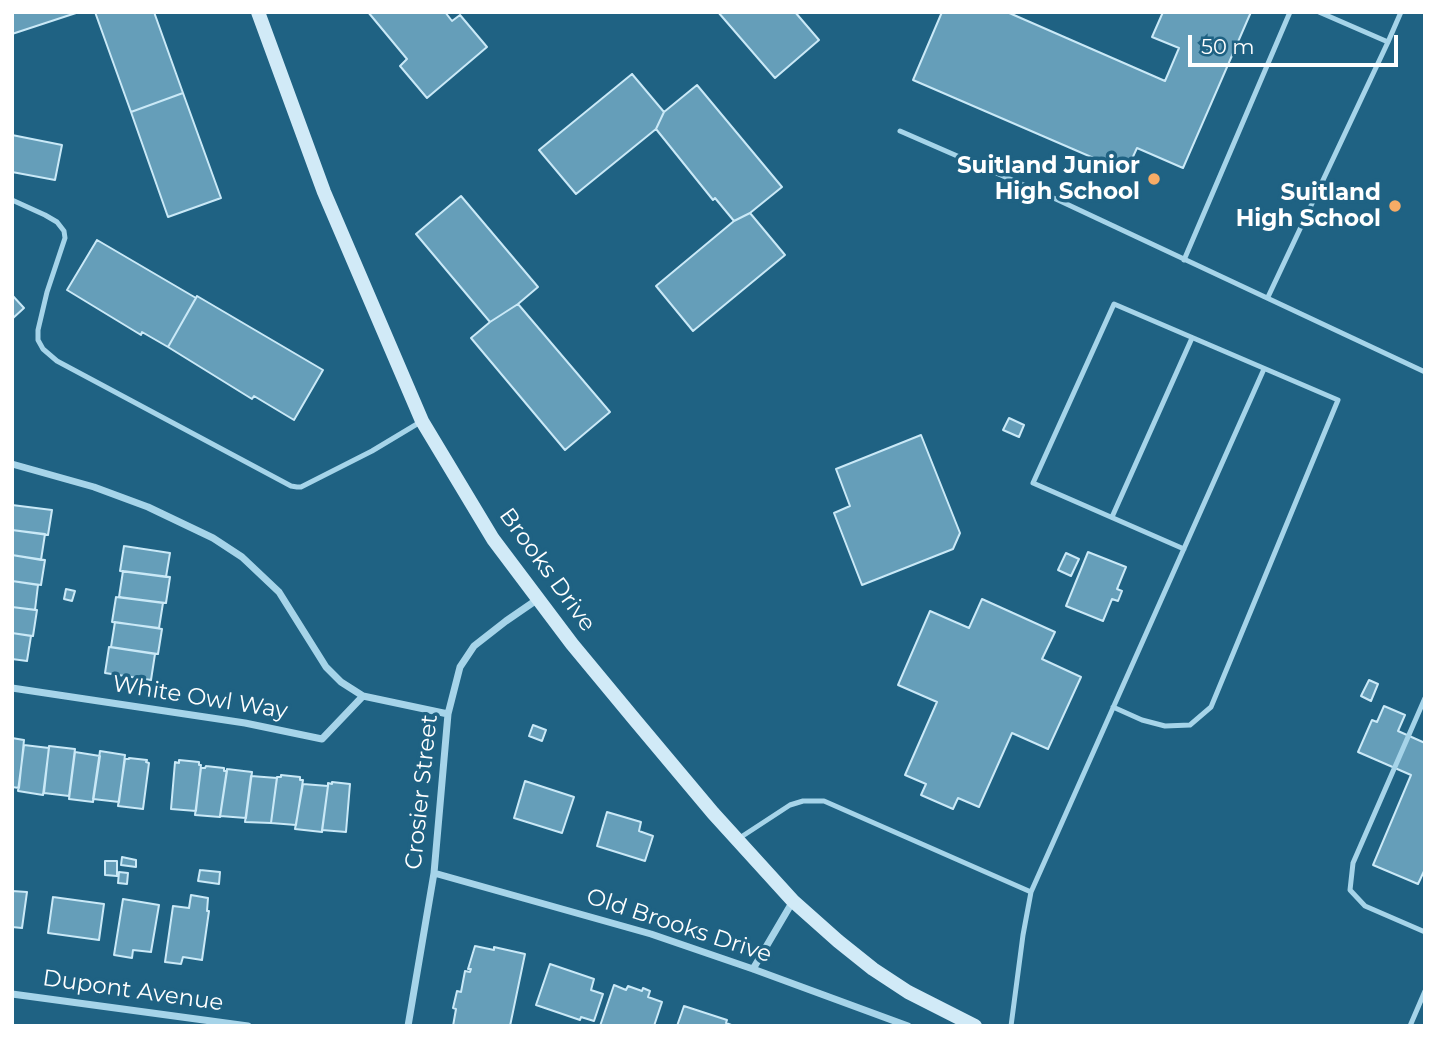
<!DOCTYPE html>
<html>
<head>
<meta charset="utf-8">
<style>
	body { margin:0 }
	#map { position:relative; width:1437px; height:1038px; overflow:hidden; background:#1f6283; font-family:Montserrat,sans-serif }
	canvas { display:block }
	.frame { position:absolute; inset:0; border:14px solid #fff; pointer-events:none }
	.scale { position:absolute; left:1188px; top:35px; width:210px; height:32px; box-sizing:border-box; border:4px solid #fff; border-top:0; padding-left:9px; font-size:21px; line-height:24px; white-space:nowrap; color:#fff; -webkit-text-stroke:5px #1f6283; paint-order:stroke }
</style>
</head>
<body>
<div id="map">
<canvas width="1437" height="1038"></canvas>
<div class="frame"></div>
<div class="scale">50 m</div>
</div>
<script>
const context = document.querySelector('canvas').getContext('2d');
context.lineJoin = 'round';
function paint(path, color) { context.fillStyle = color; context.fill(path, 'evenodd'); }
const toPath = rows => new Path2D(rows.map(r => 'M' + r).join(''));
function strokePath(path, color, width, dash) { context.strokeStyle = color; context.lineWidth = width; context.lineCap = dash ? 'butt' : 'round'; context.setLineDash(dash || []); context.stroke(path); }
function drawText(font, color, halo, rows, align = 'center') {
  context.font = font + ' Montserrat,sans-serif'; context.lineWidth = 7; context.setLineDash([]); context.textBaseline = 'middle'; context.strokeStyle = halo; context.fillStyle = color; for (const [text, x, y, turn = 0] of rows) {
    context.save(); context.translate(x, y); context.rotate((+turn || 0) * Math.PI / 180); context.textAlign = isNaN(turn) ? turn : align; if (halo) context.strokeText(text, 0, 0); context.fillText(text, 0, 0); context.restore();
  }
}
const building = toPath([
	[12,12,79,12,12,34,12,12],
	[95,12,154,12,183,93,131,112,95,12],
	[368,12,445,12,452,21,460,15,487,47,427,98,400,66,407,59,368,12],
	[718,12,795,12,819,40,775,78,718,12],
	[942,12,1007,12,1165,81,1179,48,1152,37,1163,12,1251,12,1183,168,1137,148,1126,172,913,80,942,12],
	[632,74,664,112,656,129,576,194,539,150,632,74],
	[697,85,782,187,750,213,734,221,715,198,713,200,656,129,664,112,697,85],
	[183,93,221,198,168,217,131,112,183,93],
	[12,135,62,145,55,180,12,172,12,135],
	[461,196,538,287,518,304,490,322,416,234,461,196],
	[750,213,785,255,693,331,656,286,734,221,750,213],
	[97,240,196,298,168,347,142,332,141,335,67,290,97,240],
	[12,295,24,308,12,319,12,295],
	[197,296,323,370,294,420,254,396,252,399,168,347,197,296],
	[518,304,610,412,565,450,471,338,490,322,518,304],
	[1009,418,1024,425,1019,437,1003,430,1009,418],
	[921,435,960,533,953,549,862,585,834,513,850,506,836,469,921,435],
	[12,505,52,510,48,535,12,530,12,505],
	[12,530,45,534,41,560,12,555,12,530],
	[124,546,170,553,166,577,120,571,124,546],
	[1088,552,1126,567,1117,589,1122,591,1118,601,1112,599,1103,621,1066,606,1088,552],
	[1066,553,1079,559,1071,576,1058,570,1066,553],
	[12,555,45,560,41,585,12,581,12,555],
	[123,571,170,577,166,603,119,597,123,571],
	[12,581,38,585,35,610,12,607,12,581],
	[66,589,75,591,72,601,64,599,66,589],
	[116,597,163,603,159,628,112,622,116,597],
	[982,599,1055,632,1042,659,1081,677,1048,749,1012,733,979,807,958,798,953,809,921,795,926,784,905,775,937,702,898,685,930,611,969,628,982,599],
	[12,607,37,610,33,636,12,633,12,607],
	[115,622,162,629,158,654,111,647,115,622],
	[12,633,31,636,27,661,12,659,12,633],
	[109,647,155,654,151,680,105,673,109,647],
	[1369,680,1378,684,1371,701,1361,696,1369,680],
	[1384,706,1405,715,1398,731,1425,743,1425,869,1418,884,1373,865,1411,775,1358,752,1372,720,1377,722,1384,706],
	[533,725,546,730,542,741,529,736,533,725],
	[12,738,24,740,19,788,12,787,12,738],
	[24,745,49,748,43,795,18,791,24,745],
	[49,746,75,749,69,796,44,793,49,746],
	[100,751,125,755,119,802,93,799,100,751],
	[75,752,100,756,93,802,69,799,75,752],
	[129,758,147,760,146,762,149,763,143,809,118,806,125,759,129,759,129,758],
	[179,760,199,762,199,765,201,765,196,811,171,809,175,762,179,763,179,760],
	[206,766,224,768,224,771,227,771,220,817,195,815,201,768,205,768,206,766],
	[227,769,252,772,246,818,220,816,227,769],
	[281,775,300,777,300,780,303,780,296,825,271,823,277,777,281,777,281,775],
	[251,776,277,778,271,823,245,822,251,776],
	[525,781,574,797,562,833,514,818,525,781],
	[332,782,350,784,346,832,322,830,328,786,328,783,332,784,332,782],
	[303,784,328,786,322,832,295,829,303,784],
	[607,812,641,822,639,831,653,836,645,861,597,846,607,812],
	[122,857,136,860,136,867,121,865,122,857],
	[105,861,117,861,117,876,105,875,105,861],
	[200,870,220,872,219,884,198,881,200,870],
	[119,872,128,873,127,884,118,883,119,872],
	[12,891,27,892,22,928,12,927,12,891],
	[191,895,208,898,207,911,209,911,202,960,183,957,181,964,165,962,173,906,189,908,191,895],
	[53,897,104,904,99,940,48,933,53,897],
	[123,899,159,905,151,952,133,950,132,958,114,955,123,899],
	[475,946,494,950,494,947,525,954,510,1026,453,1026,456,1009,453,1008,457,991,461,992,465,971,470,972,471,969,468,969,475,946],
	[550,964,594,979,591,990,603,994,594,1021,581,1017,580,1020,536,1005,550,964],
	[614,985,626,990,628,986,642,991,643,988,650,991,648,997,662,1002,654,1026,600,1026,614,985],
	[684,1006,727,1020,726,1023,734,1026,677,1026,684,1006]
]);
paint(building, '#659eb9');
strokePath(building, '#cae9f7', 2);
strokePath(toPath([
	[1319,12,1388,42],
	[900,131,1058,200,1425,372],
	[12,200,45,215,57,222,64,231,65,238,47,292,38,330,38,340,43,349,57,361,291,486,297,487,301,487,372,451,422,421],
	[1184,260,1290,12],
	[1268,297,1388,42,1401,12],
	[1112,517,1192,338],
	[1425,698,1353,863,1350,890,1365,906,1425,932],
	[1113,707,1142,720,1165,726,1190,725,1211,707,1338,400,1114,304,1033,483,1184,549],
	[738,839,790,805,803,801,824,801,1031,892],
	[1011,1026,1023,935,1031,892,1264,369],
	[1410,1026,1425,991]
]), '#a6d4e9', 5);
strokePath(toPath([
	[12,464,94,487,148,507,213,538,242,557,279,592,326,667,341,682,363,696],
	[12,688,245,723,322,739,363,696,448,714],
	[434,873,651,934,753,969,908,1026],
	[753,969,793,901],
	[12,994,248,1026],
	[408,1026,434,873,448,714,460,667,474,646,506,621,538,599]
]), '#a6d4e9', 7);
strokePath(toPath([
	[258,12,324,192,422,421,493,539,572,644,635,720,713,813,793,901,838,941,873,969,908,992,975,1026]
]), '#d1eaf7', 14);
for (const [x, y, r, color] of [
	[1154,179,7,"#f7ac66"],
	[1395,206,7,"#f7ac66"]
]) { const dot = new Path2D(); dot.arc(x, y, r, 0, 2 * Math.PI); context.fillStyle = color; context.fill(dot); strokePath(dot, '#1f6283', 2.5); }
drawText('bold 23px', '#fff', '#1f6283', [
	["Suitland Junior",1140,166],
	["High School",1140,192],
	["Suitland",1381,193],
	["High School",1381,219]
], 'right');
drawText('23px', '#fff', '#1f6283', [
	["Brooks Drive",547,570,54],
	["White Owl Way",200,698,9],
	["Crosier Street",422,792,-84],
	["Old Brooks Drive",679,926,18],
	["Dupont Avenue",133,991,8]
]);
</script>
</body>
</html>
